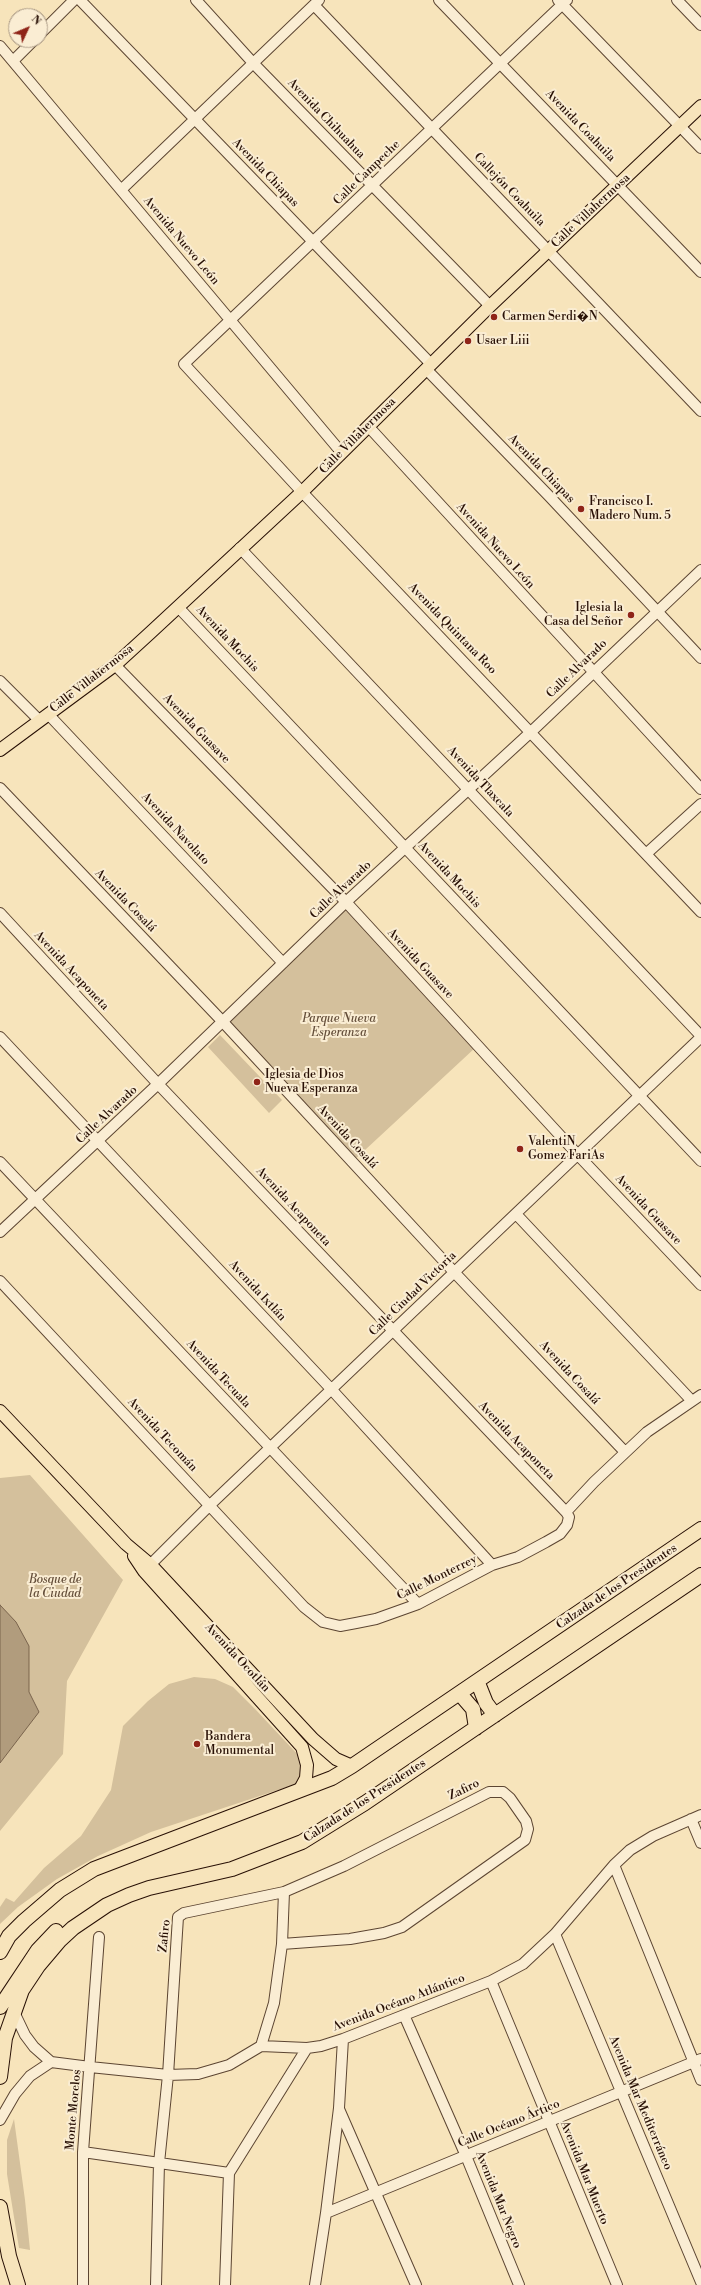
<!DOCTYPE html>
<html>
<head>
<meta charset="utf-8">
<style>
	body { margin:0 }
	#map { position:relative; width:701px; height:2285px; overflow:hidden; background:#f7e4bb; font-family:"Libre Bodoni",serif }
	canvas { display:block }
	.north { position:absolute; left:8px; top:8px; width:40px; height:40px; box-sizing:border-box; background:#faedd3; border:1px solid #a69581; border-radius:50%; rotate:46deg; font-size:11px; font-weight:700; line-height:16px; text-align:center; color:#281005 }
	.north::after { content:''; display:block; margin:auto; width:14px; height:18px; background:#8f2418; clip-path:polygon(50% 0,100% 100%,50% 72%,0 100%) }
</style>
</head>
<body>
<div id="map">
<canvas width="701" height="2285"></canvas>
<div class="north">N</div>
</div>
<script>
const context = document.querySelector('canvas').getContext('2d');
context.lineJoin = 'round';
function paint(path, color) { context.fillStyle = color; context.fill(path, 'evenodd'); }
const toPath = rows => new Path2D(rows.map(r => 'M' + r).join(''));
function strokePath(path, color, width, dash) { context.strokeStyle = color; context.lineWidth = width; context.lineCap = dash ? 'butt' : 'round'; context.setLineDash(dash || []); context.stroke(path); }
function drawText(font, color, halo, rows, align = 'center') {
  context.font = font + ' "Libre Bodoni",serif'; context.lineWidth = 4; context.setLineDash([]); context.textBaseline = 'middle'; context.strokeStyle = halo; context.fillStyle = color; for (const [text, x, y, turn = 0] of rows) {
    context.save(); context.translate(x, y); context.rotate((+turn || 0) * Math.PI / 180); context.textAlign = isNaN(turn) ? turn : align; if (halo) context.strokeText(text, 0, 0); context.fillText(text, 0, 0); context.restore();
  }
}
paint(toPath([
	[344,906,475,1048,351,1163,220,1025],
	[220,1035,282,1100,269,1113,208,1047],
	[30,1475,123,1580,67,1681,63,1754,0,1831,0,1478],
	[194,1677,215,1679,233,1687,256,1710,301,1758,302,1774,296,1784,151,1832,98,1856,57,1879,18,1907,0,1924,0,1907,6,1898,14,1902,44,1868,81,1836,111,1790,123,1726,148,1701,169,1684],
	[14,2119,25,2200,30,2250,19,2248,7,2174,7,2140]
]), '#d4c09c');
const water = toPath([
	[0,1605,16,1622,29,1646,29,1692,39,1712,0,1763,0,1605]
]);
paint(water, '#b19c7d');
strokePath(water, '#7a644d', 1);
const minor = toPath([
	[80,0,431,364],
	[196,0,254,64,490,306],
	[439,0,701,272],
	[558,0,701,148],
	[567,0,184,364,302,492,701,912],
	[677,0,701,25],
	[314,5,701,411],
	[40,34,74,0],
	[0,46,341,452],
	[13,61,34,40],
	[121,190,319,0],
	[426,369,549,496,701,658],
	[368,426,701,789],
	[240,548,701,1036],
	[178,607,701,1161],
	[115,665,346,902,578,1155,701,1285],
	[0,681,39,720],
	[48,714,283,963],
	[0,788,223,1022,454,1272,625,1452],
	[646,854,701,804],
	[0,913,158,1084,566,1512,569,1517,567,1525,560,1534,546,1542,518,1557,492,1565,418,1604,376,1619,356,1623,340,1626,323,1622,304,1607,0,1281],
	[0,1037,332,1390,492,1565],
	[0,1162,418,1604],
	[516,1214,691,1400],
	[0,1232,158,1084,346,902,532,731,701,570],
	[566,1512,594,1482,647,1432,701,1395],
	[145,1570,210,1505,701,1037],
	[691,1819,701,1843],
	[614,1865,701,2080],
	[555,1934,701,2282],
	[491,1981,617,2285],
	[14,2012,25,2035,34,2047,51,2062,90,2067,168,2075,198,2074,229,2065,261,2046,307,2048,321,2046,343,2039,491,1981,523,1964,555,1934,614,1865,630,1850,653,1836,701,1815],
	[404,2015,466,2156,519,2285],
	[261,2046,274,2003,282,1944,284,1892],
	[339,2109,416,2285],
	[0,2120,15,2094,30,2076,51,2062],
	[83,2152,229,2173],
	[326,2213,701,2059],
	[83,2285,83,2152,99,1937],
	[156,2285,159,2163,168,2075,178,1917,184,1913,284,1892,344,1866,489,1792,503,1792,510,1798,526,1821,528,1829,525,1840,402,1927,384,1933,350,1939,282,1944],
	[225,2285,229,2173,307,2048],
	[315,2285,326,2213,339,2108,343,2039]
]);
const major = toPath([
	[0,750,115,665,150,633,302,492,490,306,701,106],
	[0,1411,126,1544,151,1565,313,1739,336,1759,352,1766],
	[134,1556,144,1571,302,1747,307,1765,306,1778,299,1791]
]);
const highway = toPath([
	[478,1683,486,1703,495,1715],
	[460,1694,473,1709,476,1728],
	[0,1952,9,1936,24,1921,60,1890,94,1869,332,1778,352,1766,701,1529],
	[0,2007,38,1950,56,1931],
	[0,2077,5,2038,22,1990,38,1966,60,1940,73,1928,107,1905,129,1895,149,1888,232,1869,302,1842,365,1803,701,1575],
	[0,2207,9,2256,18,2285]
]);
strokePath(minor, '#5c4532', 12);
strokePath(major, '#281005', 14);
strokePath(highway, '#281005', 16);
strokePath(minor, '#faedd3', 10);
strokePath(major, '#f7e4bb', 12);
strokePath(highway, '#f7e4bb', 14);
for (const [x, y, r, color] of [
	[494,317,4,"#8f2418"],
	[468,341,4,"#8f2418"],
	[581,509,4,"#8f2418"],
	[631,615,4,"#8f2418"],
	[257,1082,4,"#8f2418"],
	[520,1149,4,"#8f2418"],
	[197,1744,4,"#8f2418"]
]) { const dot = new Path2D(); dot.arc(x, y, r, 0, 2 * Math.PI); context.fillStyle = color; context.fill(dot); strokePath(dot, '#faedd3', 1.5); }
drawText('12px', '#281005', '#faedd3', [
	["Avenida Chihuahua",326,119,46],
	["Avenida Coahuila",580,126,46],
	["Avenida Chiapas",265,173,46],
	["Calle Campeche",367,173,-44],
	["Callejón Coahuila",509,190,46],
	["Calle Villahermosa",591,211,-43],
	["Avenida Nuevo León",181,241,50],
	["Calle Villahermosa",358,436,-45],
	["Avenida Chiapas",541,469,46],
	["Avenida Nuevo León",495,546,48],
	["Avenida Quintana Roo",452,629,46],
	["Avenida Mochis",227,639,47],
	["Calle Alvarado",577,669,-44],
	["Calle Villahermosa",92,679,-38],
	["Avenida Guasave",196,729,46],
	["Avenida Tlaxcala",480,782,47],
	["Avenida Navolato",175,829,47],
	["Avenida Mochis",449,875,47],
	["Calle Alvarado",341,890,-43],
	["Avenida Cosalá",125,901,46],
	["Avenida Guasave",420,964,47],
	["Avenida Acaponeta",71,971,47],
	["Calle Alvarado",107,1115,-43],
	["Avenida Cosalá",347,1137,47],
	["Avenida Acaponeta",293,1207,47],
	["Avenida Guasave",648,1210,47],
	["Avenida Ixtlán",257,1291,47],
	["Calle Ciudad Victoria",413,1294,-44],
	["Avenida Cosalá",569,1373,47],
	["Avenida Tecuala",218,1374,47],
	["Avenida Tecomán",162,1435,47],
	["Avenida Acaponeta",516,1441,46],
	["Calle Monterrey",437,1578,-26],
	["Calzada de los Presidentes",617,1587,-34],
	["Avenida Ocotlán",237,1658,47],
	["Zafiro",464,1790,-26],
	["Calzada de los Presidentes",365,1801,-33],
	["Zafiro",165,1936,-84],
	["Avenida Océano Atlántico",399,2003,-21],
	["Avenida Mar Mediterráneo",640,2103,67],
	["Monte Morelos",74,2110,-85],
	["Calle Océano Ártico",509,2124,-22],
	["Avenida Mar Muerto",584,2173,68],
	["Avenida Mar Negro",498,2200,68]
]);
drawText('12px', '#281005', '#faedd3', [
	["Carmen Serdi�N",502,317],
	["Usaer Liii",476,341],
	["Francisco I.",589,502],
	["Madero Num. 5",589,516],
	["Iglesia la",623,608,"right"],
	["Casa del Señor",623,622,"right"],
	["Iglesia de Dios",265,1075],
	["Nueva Esperanza",265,1089],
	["ValentiN",528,1142],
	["Gomez FariAs",528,1156],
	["Bandera",205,1737],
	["Monumental",205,1751]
], 'left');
drawText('italic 12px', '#644e3a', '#faedd3', [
	["Parque Nueva",339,1019],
	["Esperanza",339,1033],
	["Bosque de",55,1580],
	["la Ciudad",55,1594]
]);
</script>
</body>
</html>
